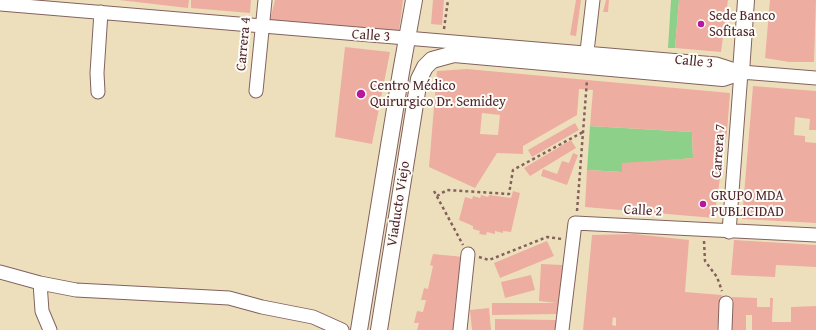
<!DOCTYPE html>
<html>
<head>
<meta charset="utf-8">
<style>
	body { margin:0 }
	canvas { display:block; background:#eddfbc }
</style>
</head>
<body>
<canvas width="816" height="330"></canvas>
<script>
const context = document.querySelector('canvas').getContext('2d');
context.lineJoin = 'round';
function paint(path, color) { context.fillStyle = color; context.fill(path, 'evenodd'); }
const toPath = rows => new Path2D(rows.map(r => 'M' + r).join(''));
function strokePath(path, color, width, dash) { context.strokeStyle = color; context.lineWidth = width; context.lineCap = dash ? 'butt' : 'round'; context.setLineDash(dash || []); context.stroke(path); }
function drawText(font, color, halo, rows, align = 'center') {
  context.font = font + ' "Gentium Book Plus",serif'; context.lineWidth = 4; context.setLineDash([]); context.textBaseline = 'middle'; context.strokeStyle = halo; context.fillStyle = color; for (const [text, x, y, turn = 0] of rows) {
    context.save(); context.translate(x, y); context.rotate((+turn || 0) * Math.PI / 180); context.textAlign = isNaN(turn) ? turn : align; if (halo) context.strokeText(text, 0, 0); context.fillText(text, 0, 0); context.restore();
  }
}
paint(toPath([
	[671,0,679,0,675,48,668,48],
	[590,126,692,132,693,158,671,160,622,172,587,170]
]), '#8cd08a');
paint(toPath([
	[119,0,189,0,188,8],
	[191,0,251,0,250,13,191,8],
	[275,0,403,0,399,31,270,20],
	[433,0,444,0,442,25,431,24],
	[576,0,581,0,576,36,570,35],
	[606,0,609,0,608,12,603,12],
	[679,0,728,0,721,52,675,48],
	[770,0,816,0,814,62,789,62,765,58],
	[345,47,390,52,372,144,335,137],
	[467,69,730,93,727,132,714,218,585,207,587,170,622,172,622,163,693,158,692,132,590,126,593,90,579,89,577,115,523,146,523,154,497,153,475,188,429,167,437,71],
	[482,113,500,115,498,135,480,134],
	[753,86,816,91,816,130,809,130,810,119,795,117,794,135,805,136,805,142,816,143,816,223,742,219],
	[575,123,579,130,532,157,528,150],
	[571,140,576,148,530,176,524,168],
	[573,153,578,155,567,185,541,176,543,169,557,174,562,161,569,163],
	[513,191,520,193,511,232,503,231,503,233,495,231,495,234,487,232,486,235,479,234,480,231,473,229,473,226,459,220,465,197,472,199,473,196,480,198,481,195,488,197,489,195,511,198],
	[635,234,689,240,685,292,722,295,717,330,583,330,592,235],
	[613,317,616,318,616,326,612,325],
	[734,240,816,245,816,267,776,265,775,277,731,275],
	[547,241,554,256,500,278,494,263],
	[433,254,464,257,455,304,460,304,455,330,417,330,419,323,414,323,417,311,423,312,426,300,421,300,424,288,428,289,433,266,430,265],
	[541,264,563,265,561,314,492,315,492,303,556,303,539,301],
	[531,275,535,290,505,298,501,282],
	[732,297,757,298,757,307,770,307,770,298,773,298,772,322,791,322,791,307,816,306,816,330,752,330,752,315,746,315,746,330,731,330],
	[489,308,491,330,472,330,470,310],
	[495,319,556,320,556,330,495,330]
]), '#edaea1');
const minor = toPath([
	[0,4,716,64,741,72,816,78],
	[586,60,593,0],
	[256,91,265,0],
	[98,92,97,73,101,12],
	[729,232,741,72],
	[0,272,40,283,76,290,229,298,262,307,313,317,342,330],
	[40,283,42,311,50,330],
	[460,330,468,254],
	[562,330,575,223,816,235],
	[725,330,726,303]
]);
const tertiary = toPath([
	[359,330,401,72,414,0],
	[379,330,419,79,425,67,432,60,454,54,723,78,741,72,746,0]
]);
strokePath(minor, '#83625e', 15);
strokePath(tertiary, '#83625e', 18);
strokePath(toPath([
	[444,29,448,0],
	[434,191,463,245],
	[437,196,447,190,509,194,513,170,583,132],
	[577,211,587,80],
	[704,241,705,261,717,277,722,291],
	[479,257,489,260,547,237,562,239]
]), '#83625e', 2.5, [3, 3]);
strokePath(minor, '#fff', 13);
strokePath(tertiary, '#fff', 16);
for (const [x, y, r, color] of [
	[701,24,4,"#b5179e"],
	[361,94,5,"#b5179e"],
	[703,204,4,"#b5179e"]
]) { const dot = new Path2D(); dot.arc(x, y, r, 0, 2 * Math.PI); context.fillStyle = color; context.fill(dot); strokePath(dot, '#fdfcf7', 1.5); }
drawText('14px', '#4a1f2b', '#fdfcf7', [
	["Sede Banco",709,16],
	["Sofitasa",709,32],
	["Centro Médico",370,86],
	["Quirurgico Dr. Semidey",370,102],
	["GRUPO MDA",711,196],
	["PUBLICIDAD",711,212]
], 'left');
drawText('14px', '#4a1f2b', '#fdfcf7', [
	["Calle 3",371,36,4],
	["Carrera 4",244,44,-85],
	["Calle 3",694,62,6],
	["Carrera 7",719,151,-86],
	["Viaducto Viejo",399,204,-81],
	["Calle 2",643,211,3]
]);
</script>
</body>
</html>
